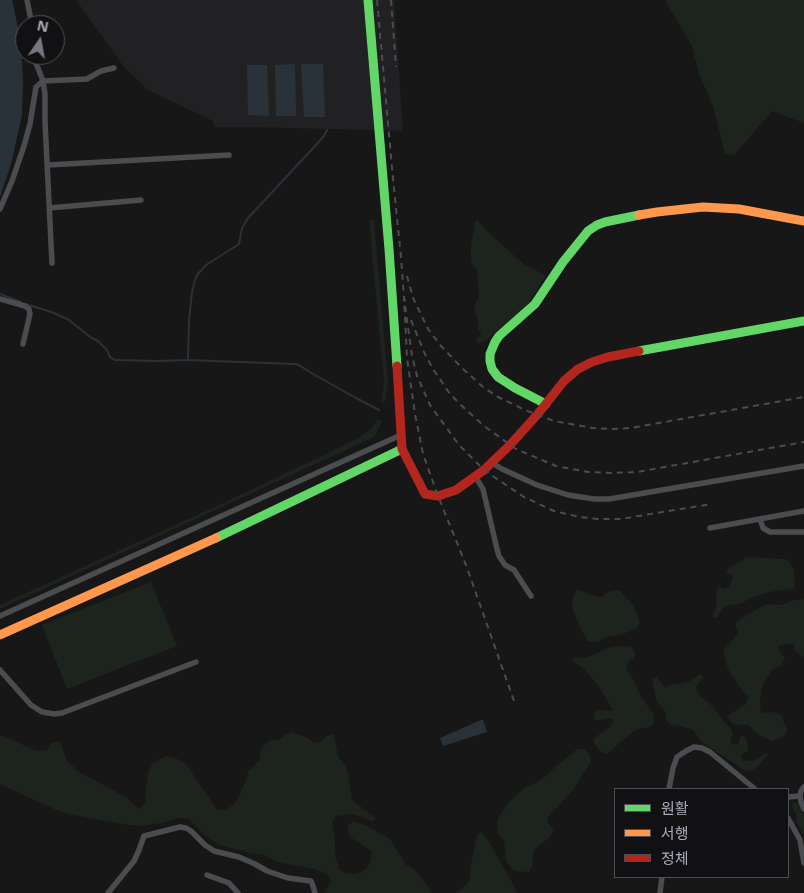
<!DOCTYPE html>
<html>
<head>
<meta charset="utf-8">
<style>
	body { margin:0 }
	#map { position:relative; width:804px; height:893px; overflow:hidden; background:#171717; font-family:"Open Sans","Noto Sans KR",sans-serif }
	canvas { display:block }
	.legend { position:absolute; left:614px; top:788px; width:175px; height:90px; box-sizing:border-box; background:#111113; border:1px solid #4d4f55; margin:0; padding:6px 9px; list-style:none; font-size:15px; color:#a8adb8 }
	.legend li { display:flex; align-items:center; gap:10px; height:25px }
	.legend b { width:25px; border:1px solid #4d4f55 }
	.north { position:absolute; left:15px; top:15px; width:50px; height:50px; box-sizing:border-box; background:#111113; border:1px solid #4d4f55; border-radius:50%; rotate:12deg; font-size:14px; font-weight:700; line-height:20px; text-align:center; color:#a8adb8 }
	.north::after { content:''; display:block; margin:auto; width:18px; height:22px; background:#757880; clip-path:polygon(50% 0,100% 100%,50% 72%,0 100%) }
</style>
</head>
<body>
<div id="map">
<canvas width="804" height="893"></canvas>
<ul class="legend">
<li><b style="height:6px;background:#63d668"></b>원활</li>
<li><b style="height:6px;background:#ff974d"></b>서행</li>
<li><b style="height:6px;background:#b3261e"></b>정체</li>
</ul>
<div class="north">N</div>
</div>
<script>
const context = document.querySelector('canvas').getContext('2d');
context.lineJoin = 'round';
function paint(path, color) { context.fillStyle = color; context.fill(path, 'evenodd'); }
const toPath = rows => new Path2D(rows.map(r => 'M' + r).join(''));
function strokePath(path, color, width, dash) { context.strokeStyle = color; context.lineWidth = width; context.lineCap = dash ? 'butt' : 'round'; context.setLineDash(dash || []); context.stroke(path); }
paint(toPath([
	[76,0,394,0,403,131,253,127,214,127,213,121,148,90,124,67]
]), '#212123');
paint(toPath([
	[665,0,804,0,804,123,772,111,734,155,725,154,713,106,699,73,691,44],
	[476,219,491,235,525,265,546,275,530,302,522,310,489,338,479,343,477,343,476,338,481,337,480,330,478,330,477,326,479,324,475,311,475,303,479,298,477,270,473,266,471,261,471,245],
	[369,220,374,220,388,382,385,402,381,402,384,382],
	[377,420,382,421,377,432,374,437,0,609,0,605,219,505,324,455,362,436,371,429],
	[747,557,785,559,790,562,794,571,795,588,788,590,775,591,762,594,751,598,740,604,729,605,722,609,717,618,712,617,717,604,716,592,719,587,725,589,730,586,733,576,726,572,729,568],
	[151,582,177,646,67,689,42,625],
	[576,590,586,592,591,595,601,597,609,592,619,590,633,605,640,622,636,629,620,635,609,636,597,642,588,642,579,625,574,613,572,603,574,595],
	[804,599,804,657,795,651,794,644,785,644,778,646,781,654,785,657,781,665,773,670,763,683,760,700,761,713,772,712,781,715,787,730,785,736,772,741,759,735,747,724,736,725,731,722,727,716,746,704,748,696,741,689,728,669,724,656,724,650,738,633,735,623,742,618,766,604,782,605,791,601],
	[620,646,632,647,634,651,635,655,633,658,627,664,626,668,634,681,641,697,653,713,654,720,653,724,650,727,638,729,631,733,613,749,606,754,599,750,594,743,594,739,597,736,610,727,614,720,611,718,599,720,595,720,594,716,595,712,599,710,603,710,610,711,613,710,598,685,582,667,575,663,572,660,575,657,586,658,608,648],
	[700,674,704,678,697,685,696,689,701,697,712,706,725,723,730,728,733,733,731,738,731,744,738,745,741,735,746,737,748,745,747,751,741,755,743,761,752,761,767,753,768,755,756,768,750,771,744,770,702,742,693,730,681,726,671,725,667,722,665,711,656,700,652,678,657,676,662,684,666,687,673,684,679,684,688,682],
	[292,732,308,738,314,743,321,741,327,736,334,734,338,757,345,765,348,773,352,800,376,818,373,822,367,819,352,814,336,816,332,823,335,838,335,854,339,870,346,873,354,874,362,872,368,867,371,860,372,852,366,847,353,839,348,833,348,825,354,821,369,827,390,839,406,865,413,868,431,890,432,893,323,893,327,889,331,881,326,874,315,869,278,862,263,855,246,852,217,844,211,840,201,831,188,818,179,818,161,823,141,826,128,825,68,814,54,809,0,784,0,736,4,736,36,751,47,750,52,743,60,741,67,761,79,772,127,798,139,809,145,803,146,787,149,771,152,764,159,759,167,756,175,758,182,761,188,767,217,810,225,810,232,806,237,800,247,778,248,771,260,760,260,752,264,745,271,740,279,740,285,735],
	[577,749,584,749,590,755,591,762,572,791,548,817,547,822,554,829,549,838,538,846,534,850,532,866,529,872,514,871,506,861,504,841,498,833,497,823,498,818,509,802,525,787,538,782],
	[795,802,798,804,804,814,804,835,796,822,797,816,791,805],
	[481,832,488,840,518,893,455,893,466,885,470,879,470,869,477,835]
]), '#1d241e');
paint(toPath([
	[0,0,12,0,20,37,23,78,22,115,11,164,0,197],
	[295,64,296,116,276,116,275,65],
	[301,64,323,64,325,117,304,117],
	[247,65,267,65,269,116,248,115],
	[481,720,483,720,487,732,443,746,440,738]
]), '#2a3239');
strokePath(toPath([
	[0,294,21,302],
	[26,304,54,313,69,320,90,337,98,341,107,350,110,357,115,360,158,361,188,360,295,364,299,365,313,374,356,398,379,410],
	[188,360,189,320,192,292,195,280,197,275,206,265,239,244,242,228,248,218,316,145,324,136,327,130]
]), '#2a3239', 2);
strokePath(toPath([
	[27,0,32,25],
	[35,55,36,63,43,81,45,94,45,122,52,263],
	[48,165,229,155],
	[49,208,141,200],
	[0,209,12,181,24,146,30,124,36,87,43,81,87,79,101,71,114,68],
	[0,299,25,306,29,309,30,314,23,344],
	[492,463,502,469,537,485,568,495,594,499,609,499,804,466],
	[475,476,483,489,497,549,499,556,505,565,514,570,531,596],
	[760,519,763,528,770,532,804,532],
	[710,528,804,511],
	[0,616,401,435],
	[0,670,31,705,42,712,54,714,62,713,196,662],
	[804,787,801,791,800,796,801,802,804,809],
	[669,789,673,768,677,757,686,751,694,747,702,748,710,752,755,789],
	[788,797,800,796],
	[788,818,800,840,804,863],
	[207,875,229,883,238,893],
	[108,893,134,861,139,850,144,836,180,827,186,828,191,831,205,845,214,851,239,857,255,864,267,871,288,878,311,881,313,886,315,893],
	[660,893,662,877]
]), '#4b4c50', 5.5);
strokePath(toPath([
	[368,0,389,249,397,366],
	[639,351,804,321],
	[546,404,515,388,498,377,492,369,490,361,490,354,495,342,499,336,535,304,563,262,588,231,597,225,605,222,639,215],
	[216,538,402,449]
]), '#63d668', 9);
strokePath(toPath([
	[639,215,657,212,703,207,739,209,804,221],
	[0,635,216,538]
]), '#ff974d', 9);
strokePath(toPath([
	[397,366,402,449,425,494,438,496,456,490,484,470,510,445,537,415,564,381,578,369,592,362,608,357,639,351]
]), '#b3261e', 9);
strokePath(toPath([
	[377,0,393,179,401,257,404,298,406,303],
	[391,0,396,67],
	[407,276,413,298,428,329,441,346,462,368,483,387,498,397,525,410,554,421,593,428,612,429,631,428,804,397],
	[411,320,424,352,433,369,450,394,461,405,484,426,516,449,556,466,588,472,612,473,637,472,804,442],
	[514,701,466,565,438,496,423,454,415,414,407,358,404,298,412,356,417,376,430,405,459,445,484,470,500,481,524,497,554,511,580,517,598,519,620,519,712,504]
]), '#4b4c4f', 2, [6, 5]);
</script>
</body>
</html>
